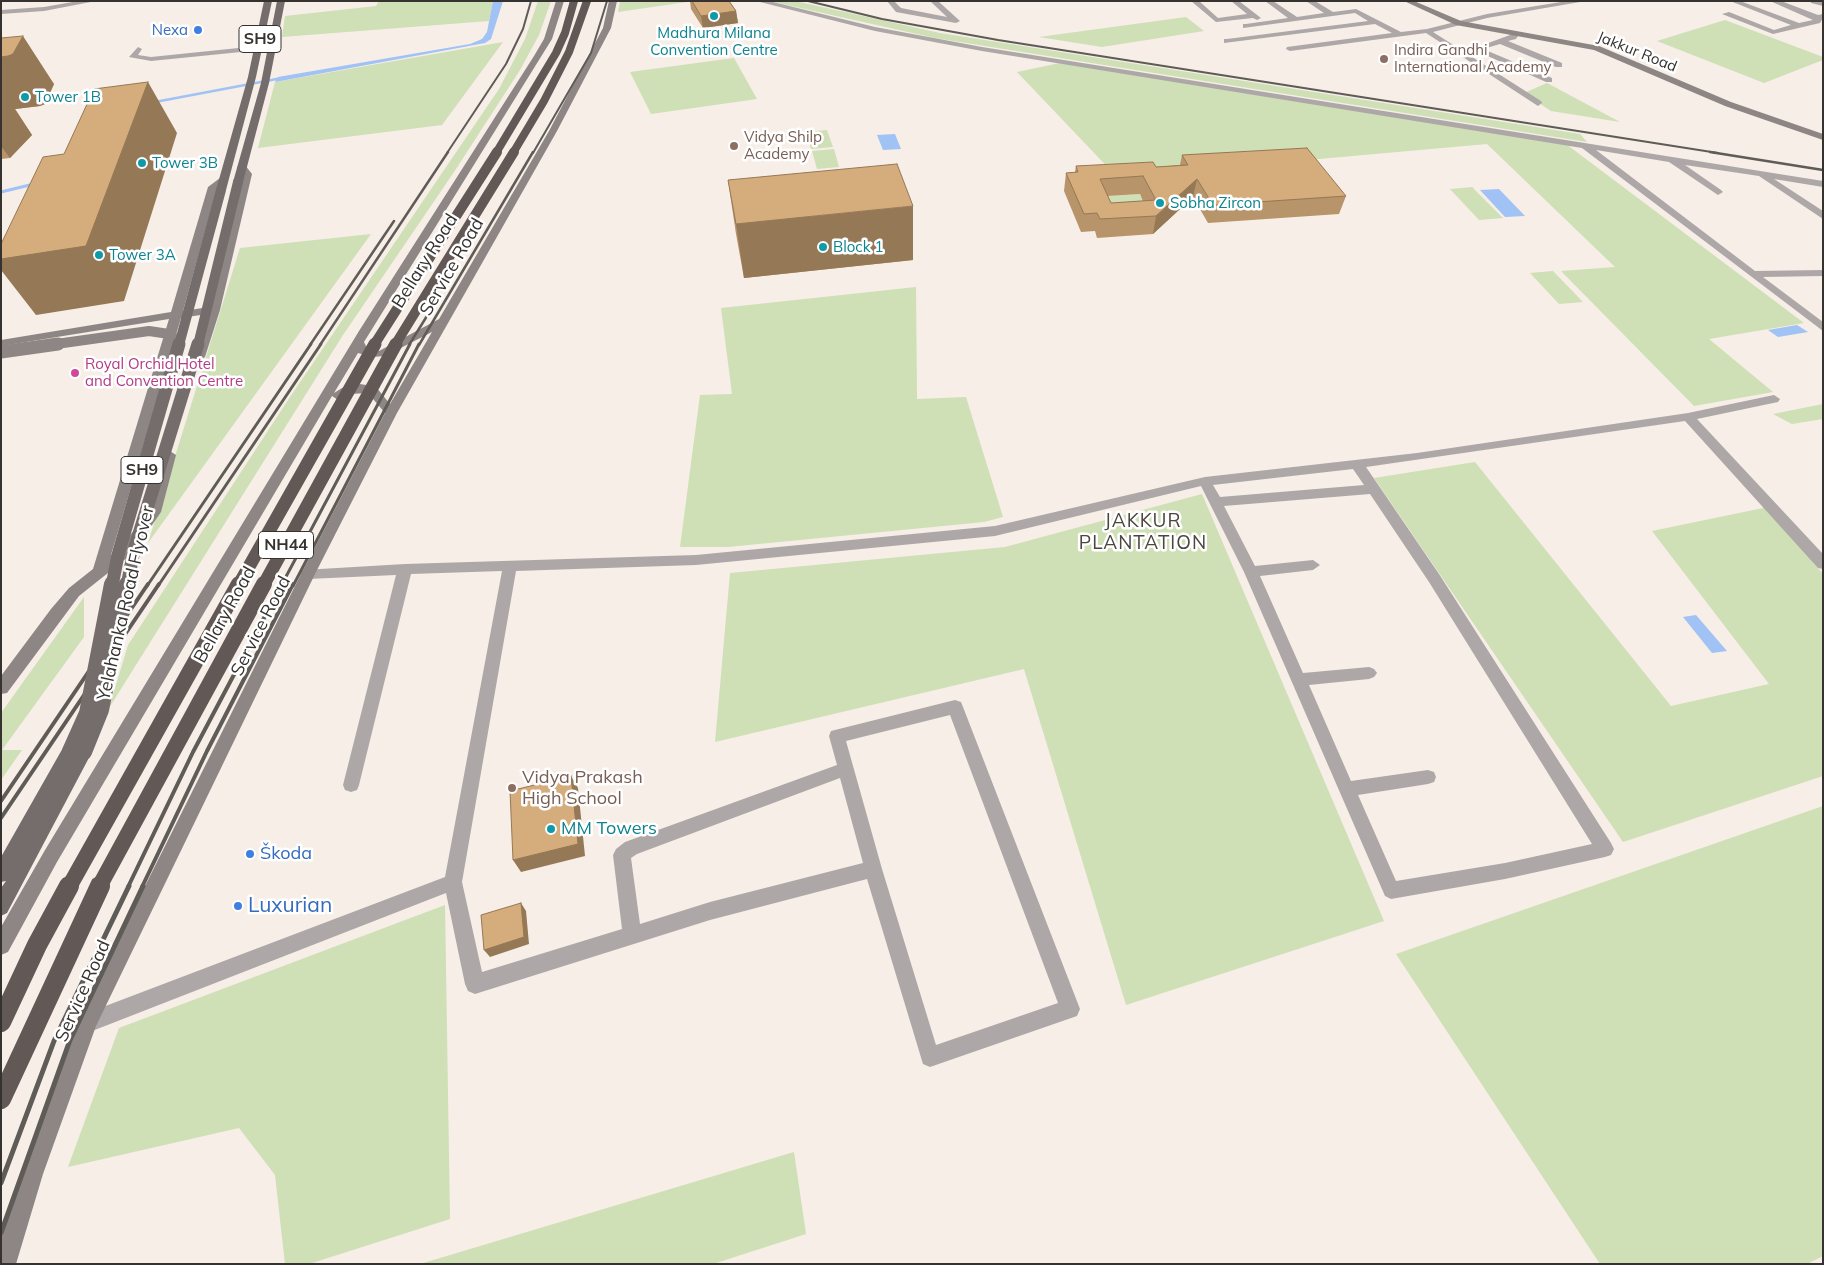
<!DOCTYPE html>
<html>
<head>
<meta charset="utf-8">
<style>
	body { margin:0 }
	#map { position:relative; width:1824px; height:1265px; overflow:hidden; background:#f6eee7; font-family:Mulish,sans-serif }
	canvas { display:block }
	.frame { position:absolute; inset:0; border:2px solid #35322f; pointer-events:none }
</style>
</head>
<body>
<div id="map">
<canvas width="1824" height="1265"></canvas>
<div class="frame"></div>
</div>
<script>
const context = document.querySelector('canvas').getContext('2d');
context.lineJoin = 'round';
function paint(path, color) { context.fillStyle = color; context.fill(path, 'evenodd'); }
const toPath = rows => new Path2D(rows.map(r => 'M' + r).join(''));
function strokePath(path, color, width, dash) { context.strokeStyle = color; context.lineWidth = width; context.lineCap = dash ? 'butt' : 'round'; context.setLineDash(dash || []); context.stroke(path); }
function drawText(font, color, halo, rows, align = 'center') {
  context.font = font + ' Mulish,sans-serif'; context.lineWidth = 5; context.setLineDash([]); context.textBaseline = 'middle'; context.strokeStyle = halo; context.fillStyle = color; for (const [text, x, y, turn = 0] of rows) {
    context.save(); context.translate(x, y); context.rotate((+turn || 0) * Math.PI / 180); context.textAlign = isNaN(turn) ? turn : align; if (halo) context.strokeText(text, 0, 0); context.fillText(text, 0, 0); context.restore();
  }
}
paint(toPath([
	[379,1,493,1,489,21,282,37,285,16,376,6],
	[538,1,551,1,539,35,520,70,454,172,343,335,109,708,128,645,290,397,499,89,525,39],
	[620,1,694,1,618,12],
	[769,1,795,1,940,33,1580,134,1587,142,935,38],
	[1186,17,1204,31,1102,47,1039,37],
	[1725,20,1823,57,1823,60,1764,83,1657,41],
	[503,42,442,125,258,148,275,82],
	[734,58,757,99,651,114,630,72],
	[1060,63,1566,144,1804,323,1709,339,1773,392,1694,406,1561,271,1615,267,1487,144,1117,177,1017,72],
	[1547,83,1620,122,1551,111,1524,93],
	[827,130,833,147,811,149,806,132],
	[834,149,839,167,817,169,812,151],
	[1473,187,1473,188,1503,218,1479,220,1450,189],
	[1140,194,1152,218,1108,221,1097,197],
	[371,234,148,543,240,248],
	[1553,271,1583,302,1559,304,1530,273],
	[916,287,917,399,966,397,1003,517,984,522,728,547,680,547,700,395,732,394,721,308],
	[1823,404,1823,419,1792,424,1773,414],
	[1475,462,1671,706,1769,684,1652,531,1768,507,1823,574,1823,776,1623,842,1374,478],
	[1202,494,1384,921,1126,1005,1024,669,715,742,730,573,1005,547],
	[84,597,84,637,2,750,22,750,1,780,1,713],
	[1823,806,1823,1256,1807,1264,1600,1264,1396,954],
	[445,905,450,1219,309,1264,285,1264,275,1175,239,1128,68,1167,119,1028],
	[794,1152,806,1234,713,1264,420,1264]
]), '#cfdfb6');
paint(toPath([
	[493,1,503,1,491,39,485,43,275,82,278,77,470,44,482,39,487,32],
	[895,134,901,149,883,150,877,135],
	[1499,189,1525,216,1505,217,1480,190],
	[1797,325,1808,332,1778,337,1768,330],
	[1696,615,1727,651,1712,653,1683,617]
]), '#a1c2f4');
strokePath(toPath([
	[155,102,282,78]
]), '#a1c2f4', 2.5);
strokePath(toPath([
	[1,192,34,184]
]), '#a1c2f4', 3);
paint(toPath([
	[78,1,96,1,44,11,1,14,1,10,44,7,78,1],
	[756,1,769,1,875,27,982,47,1823,181,1823,187,1774,179,1823,211,1823,219,1759,176,1685,165,1721,190,1723,192,1718,195,1669,162,1596,150,1755,271,1823,270,1823,276,1763,277,1823,322,1823,331,1582,148,982,51,875,31,756,1],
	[887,1,894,1,901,8,947,17,930,1,938,1,960,21,956,23,896,12,887,1],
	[1191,1,1199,1,1218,18,1247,14,1231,1,1239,1,1261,18,1257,20,1253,18,1216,22,1191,1],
	[1265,1,1273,1,1297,17,1324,13,1306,1,1315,1,1333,12,1356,9,1401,32,1427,29,1487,14,1567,1,1580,2,1487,18,1433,32,1541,101,1542,103,1538,106,1426,33,1290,51,1286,49,1287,47,1392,33,1375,24,1224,43,1224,39,1227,39,1368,21,1355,13,1243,28,1243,24,1246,24,1288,18,1265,1],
	[1730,1,1740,1,1799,23,1813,20,1770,1,1781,1,1818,15,1823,14,1823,18,1820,23,1773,34,1722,14,1729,12,1774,30,1791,25,1730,1],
	[1811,1,1823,1,1823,6,1811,3,1811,1],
	[1513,31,1520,33,1516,39,1508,41,1562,63,1562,67,1556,67,1500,44,1483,49,1552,78,1552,82,1546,82,1472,49,1510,35,1513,31],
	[258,46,261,46,261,50,151,61,129,57,138,47,142,49,138,55,151,57,258,46],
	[1774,395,1780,399,1778,402,1697,419,1823,554,1823,569,1818,568,1685,421,1366,467,1439,574,1611,843,1614,849,1611,855,1605,857,1505,879,1391,899,1385,896,1244,572,1201,486,995,536,696,565,516,571,462,882,482,972,622,929,613,855,616,849,625,842,837,765,829,736,831,731,955,700,961,702,963,707,1080,1009,1077,1016,930,1067,923,1064,867,879,710,920,475,994,468,991,465,984,446,893,87,1033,80,1030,77,1023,80,1016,87,1013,445,877,502,571,411,574,359,785,357,790,351,792,345,790,343,785,396,575,308,579,303,578,301,574,303,570,405,564,696,555,995,526,1205,477,1417,453,1688,413,1774,395],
	[1353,469,1364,485,1220,497,1213,485,1353,469],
	[1370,494,1429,582,1592,844,1505,863,1396,881,1358,795,1428,784,1434,782,1436,777,1434,772,1428,770,1351,781,1309,685,1369,679,1374,677,1377,673,1374,669,1369,667,1303,673,1260,576,1313,570,1320,565,1313,560,1255,566,1224,506,1370,494],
	[950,715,1058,1003,936,1045,882,869,846,741,950,715],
	[840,778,863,863,710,902,640,924,631,858,637,854,840,778]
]), '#ada8a7');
paint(toPath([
	[556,1,564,1,552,39,364,342,368,350,379,351,439,319,549,131,603,28,609,1,617,1,611,28,557,131,397,413,315,574,96,1026,43,1174,16,1264,1,1264,1,1239,21,1174,80,1016,301,574,385,413,368,393,350,394,338,400,332,396,57,862,8,952,1,955,1,927,45,850,359,331,534,56,544,39,556,1],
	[432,332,390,404,376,387,372,386,360,384,342,388,334,393,358,353,372,357,385,356,432,332],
	[1404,1,1414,1,1461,21,1599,46,1731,102,1823,134,1823,140,1725,106,1594,50,1456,25,1404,1],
	[242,164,245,165,252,174,220,310,205,357,199,361,193,357,207,314,181,318,111,555,123,545,148,511,164,455,170,451,176,455,161,512,133,553,79,596,7,693,1,694,1,676,51,609,69,588,93,569,169,319,1,346,1,340,171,312,208,187,224,175,229,178,217,188,183,311,209,307,242,174,237,167,242,164]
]), '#8d8684');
paint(toPath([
	[264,1,272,1,256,77,226,190,221,193,216,190,248,77,264,1],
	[277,1,285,1,269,83,243,182,238,185,233,182,261,83,277,1],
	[70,744,77,749,84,745,90,747,92,752,7,913,1,916,1,888,6,881,1,882,1,857,64,746,70,744]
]), '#756d6b');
strokePath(toPath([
	[808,1,882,19,998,40,1718,153],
	[447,153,506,64,523,29,531,1],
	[533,153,591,53,607,1]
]), '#5f5b57', 2);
strokePath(toPath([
	[1710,152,1823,170],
	[310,345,394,221],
	[320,345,448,152],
	[409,345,435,303],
	[419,345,533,152]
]), '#5f5b57', 2.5);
strokePath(toPath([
	[147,586,311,344],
	[158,586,321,344],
	[281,586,410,344],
	[293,586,419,344]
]), '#5f5b57', 3);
strokePath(toPath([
	[1,801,148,584],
	[1,818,159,584],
	[128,887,193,752,282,584],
	[142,887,207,751,293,584]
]), '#5f5b57', 4);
strokePath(toPath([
	[1,1183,54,1041,129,886],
	[1,1233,70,1040,143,886]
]), '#5f5b57', 5);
strokePath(toPath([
	[49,345,149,331,169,334,179,342]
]), '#8d8684', 10);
strokePath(toPath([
	[1,352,58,344]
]), '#8d8684', 13);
strokePath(toPath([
	[179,345,221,190],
	[198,345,238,182]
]), '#756d6b', 10);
strokePath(toPath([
	[112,586,118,555,179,344],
	[127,586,134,550,198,344]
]), '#756d6b', 13);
strokePath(toPath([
	[70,751,87,713,112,584],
	[84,752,101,710,127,584]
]), '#756d6b', 16);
strokePath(toPath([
	[496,153,556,53,565,33,574,1],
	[513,153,544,101,569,52,587,1]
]), '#625856', 8);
strokePath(toPath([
	[374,345,497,152],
	[395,345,514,152]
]), '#625856', 10);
strokePath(toPath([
	[238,586,375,344],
	[263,586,396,344]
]), '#625856', 13);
strokePath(toPath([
	[69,887,239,584],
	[99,887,264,584]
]), '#625856', 16);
strokePath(toPath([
	[1,1022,37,945,69,886],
	[1,1099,100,886]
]), '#625856', 20);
paint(toPath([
	[690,1,729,1,736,11,738,23,703,28,691,9],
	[1,38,54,84,45,104,40,106,15,109,32,135,10,158,1,159],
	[1182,155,1346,196,1339,214,1208,223,1193,197,1153,234,1097,238,1095,231,1081,232,1064,191,1066,173,1075,172,1076,166,1156,167,1180,165],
	[1140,194,1143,201,1111,203,1108,196],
	[728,180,913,260,744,278,736,234]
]), '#b7946a');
paint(toPath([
	[736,11,738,23,703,28,701,16],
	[23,36,54,84,45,104,40,106,15,109,32,135,10,158,1,146,1,57],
	[148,82,177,133,124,301,36,315,1,270,1,259],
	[1197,179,1193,197,1153,234,1156,216],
	[913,206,913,260,744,278,736,224],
	[571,776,578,788,585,856,521,872,513,860],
	[521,903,526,911,529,944,490,957,484,950]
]), '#957856');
const building = toPath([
	[692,1,729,1,736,11,701,16,692,1],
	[23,36,13,54,8,56,1,57,1,38,23,36],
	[148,82,86,246,1,259,1,244,43,157,64,154,94,89,148,82],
	[1307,148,1346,196,1213,205,1197,179,1156,216,1100,219,1097,213,1084,214,1066,173,1078,172,1076,166,1153,162,1156,167,1188,165,1182,155,1307,148],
	[1143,176,1156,200,1111,203,1100,179,1143,176],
	[897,164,913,206,736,224,728,180,897,164],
	[571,776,578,844,513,860,510,791,571,776],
	[521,903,524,937,484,950,481,915,521,903]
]);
paint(building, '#d5ac7b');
strokePath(building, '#957856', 1);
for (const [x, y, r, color] of [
	[714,16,5,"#0f9aa8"],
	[198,30,5,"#3f7fe0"],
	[1384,59,5,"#8d6e63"],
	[25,97,5,"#0f9aa8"],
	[734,146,5,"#8d6e63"],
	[142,163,5,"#0f9aa8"],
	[1160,203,5,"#0f9aa8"],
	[823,247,5,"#0f9aa8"],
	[99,255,5,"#0f9aa8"],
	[75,373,5,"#d1479c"],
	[512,788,5,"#8d6e63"],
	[551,829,5,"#0f9aa8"],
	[250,854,5,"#3f7fe0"],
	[238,906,5,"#3f7fe0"]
]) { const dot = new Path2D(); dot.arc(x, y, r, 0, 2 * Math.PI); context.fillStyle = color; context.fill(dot); strokePath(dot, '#fff', 2); }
drawText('15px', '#366cbe', '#fff', [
	["Nexa",188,30]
], 'right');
drawText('15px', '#0d838f', '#fff', [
	["Madhura Milana",714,33,"center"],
	["Convention Centre",714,50,"center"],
	["Tower 1B",35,97],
	["Tower 3B",152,163],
	["Sobha Zircon",1170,203],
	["Block 1",833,247],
	["Tower 3A",109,255]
], 'left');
drawText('15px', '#785e54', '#fff', [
	["Indira Gandhi",1394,50],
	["International Academy",1394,67],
	["Vidya Shilp",744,137],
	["Academy",744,154]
], 'left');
drawText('15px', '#35322f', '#fff', [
	["Jakkur Road",1637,52,22]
]);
drawText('15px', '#b23c85', '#fff', [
	["Royal Orchid Hotel",85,364],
	["and Convention Centre",85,381]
], 'left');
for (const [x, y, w] of [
	[260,39,42],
	[142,470,42],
	[286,545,55]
]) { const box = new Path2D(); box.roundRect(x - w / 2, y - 13.5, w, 27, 4); context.fillStyle = '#fff'; context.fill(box); strokePath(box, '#35322f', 1); }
drawText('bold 16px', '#35322f', null, [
	["SH9",260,39],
	["SH9",142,470],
	["NH44",286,545]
]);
drawText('18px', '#35322f', '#fff', [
	["Bellary Road",425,261,-58],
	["Service Road",452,267,-60],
	["Yelahanka Road Flyover",126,603,-77],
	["Bellary Road",225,615,-61],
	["Service Road",261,626,-63],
	["Service Road",83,991,-66]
]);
drawText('18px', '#785e54', '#fff', [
	["Vidya Prakash",522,778],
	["High School",522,799]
], 'left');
drawText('18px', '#0d838f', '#fff', [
	["MM Towers",561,829]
], 'left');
drawText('18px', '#366cbe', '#fff', [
	["Škoda",260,854]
], 'left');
context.letterSpacing = '1px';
drawText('19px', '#4c4540', '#fff', [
	["JAKKUR",1143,521],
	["PLANTATION",1143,543]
]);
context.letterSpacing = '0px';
drawText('21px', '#366cbe', '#fff', [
	["Luxurian",248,906]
], 'left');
</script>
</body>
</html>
